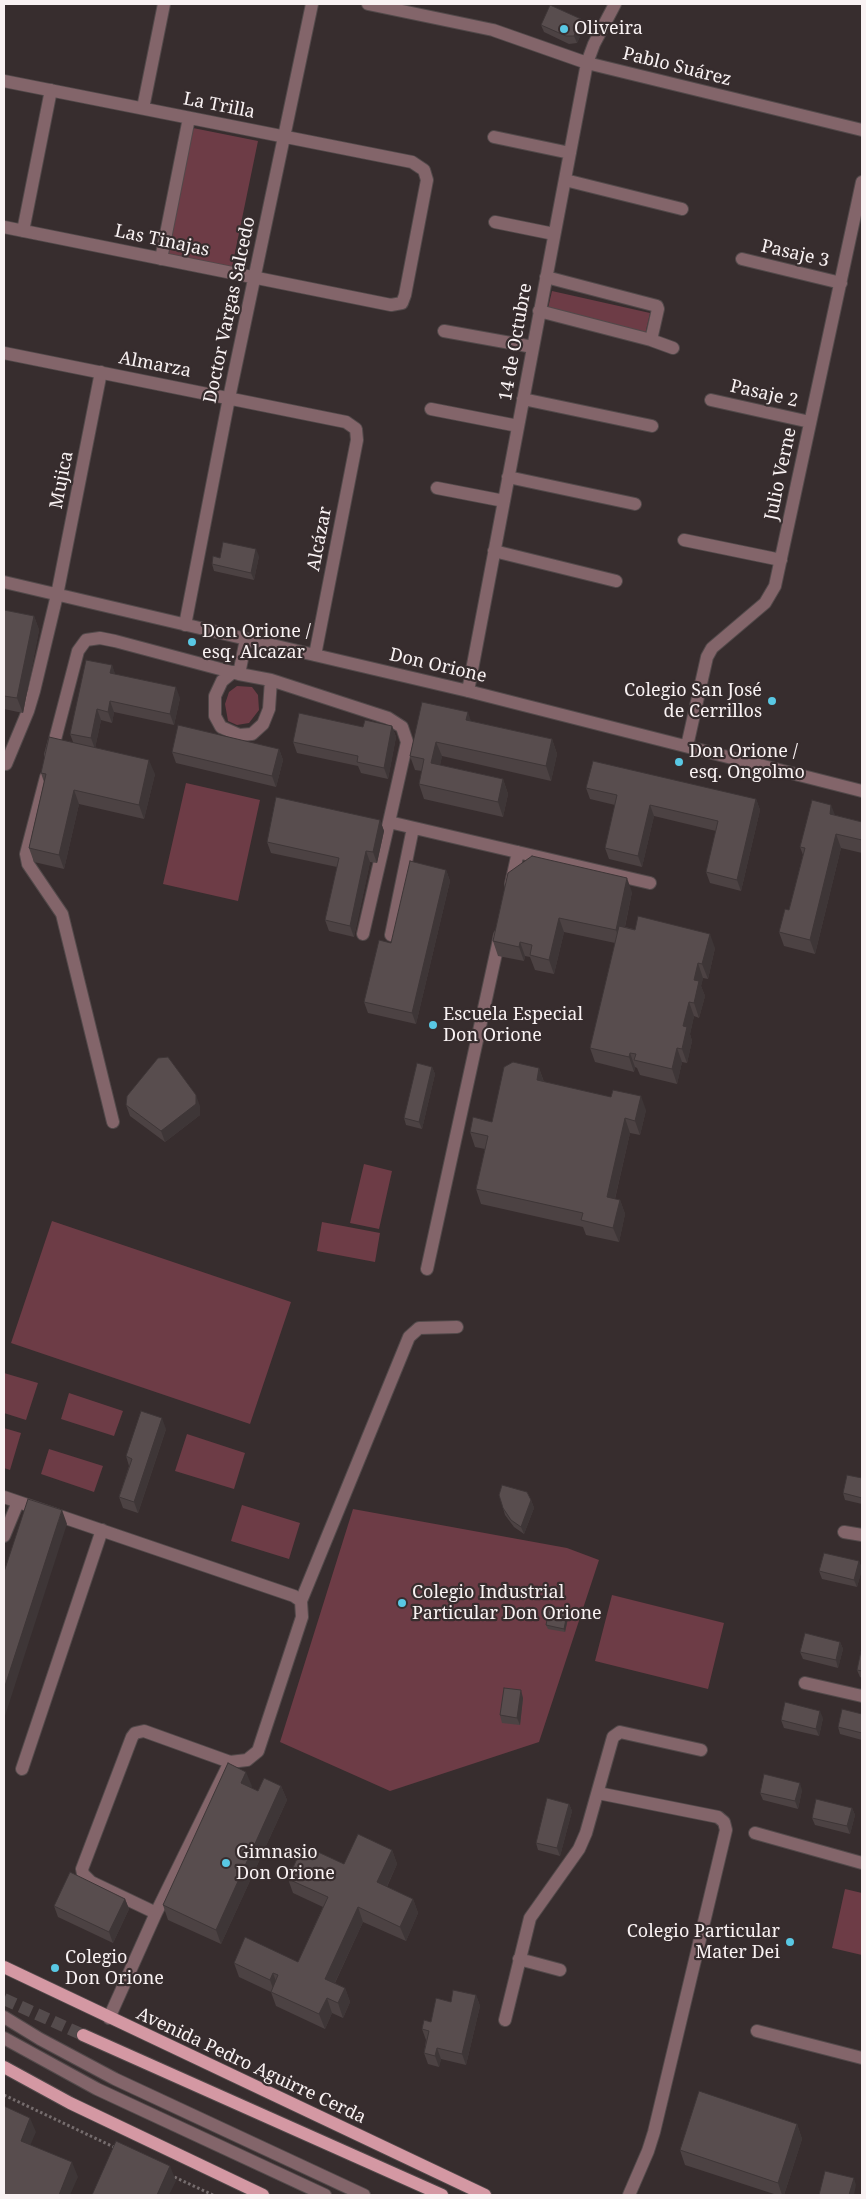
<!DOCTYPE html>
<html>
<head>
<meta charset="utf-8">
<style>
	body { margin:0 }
	#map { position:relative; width:866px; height:2199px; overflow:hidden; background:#372d2e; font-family:"Noto Serif",serif }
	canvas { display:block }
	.frame { position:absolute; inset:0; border:5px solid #f9f2f3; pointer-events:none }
</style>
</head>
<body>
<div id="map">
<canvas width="866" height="2199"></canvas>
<div class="frame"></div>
</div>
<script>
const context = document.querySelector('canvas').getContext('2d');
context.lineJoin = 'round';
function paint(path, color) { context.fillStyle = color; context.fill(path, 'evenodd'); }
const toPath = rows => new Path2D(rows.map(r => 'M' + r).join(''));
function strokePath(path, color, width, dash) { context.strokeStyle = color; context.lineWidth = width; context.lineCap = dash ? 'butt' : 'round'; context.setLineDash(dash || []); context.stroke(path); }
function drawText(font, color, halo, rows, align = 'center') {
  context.font = font + ' "Noto Serif",serif'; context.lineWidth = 4.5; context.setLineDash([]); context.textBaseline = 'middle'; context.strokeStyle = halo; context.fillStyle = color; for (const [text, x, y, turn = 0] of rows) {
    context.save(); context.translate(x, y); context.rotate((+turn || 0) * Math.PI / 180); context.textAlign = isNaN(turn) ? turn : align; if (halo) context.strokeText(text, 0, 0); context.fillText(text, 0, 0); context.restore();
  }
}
paint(toPath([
	[193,128,258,141,232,267,167,254],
	[552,291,650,313,644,339,546,317],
	[237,686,252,687,258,695,259,710,249,723,237,725,228,721,225,704,229,692],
	[186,783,260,800,238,901,163,884],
	[364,1164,392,1171,379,1229,350,1223],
	[52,1221,291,1302,250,1424,11,1343],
	[322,1222,380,1233,375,1262,317,1251],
	[4,1373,38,1383,26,1420,4,1413],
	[69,1393,123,1411,114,1436,61,1419],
	[4,1428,21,1433,10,1470,4,1468],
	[187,1434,245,1453,234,1489,175,1471],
	[49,1449,103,1466,94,1492,41,1474],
	[242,1505,300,1523,289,1559,231,1541],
	[353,1509,567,1548,599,1560,539,1742,390,1791,280,1742],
	[612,1595,724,1623,708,1689,595,1661],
	[845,1889,862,1893,862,1955,832,1948]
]), '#6d3c46');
strokePath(toPath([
	[4,1999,83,2035]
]), '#544b4c', 12, [12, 6]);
const minor = toPath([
	[368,4,493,30,587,63,862,130],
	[4,81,412,162,424,170,427,180,405,295,402,303,391,305,4,227],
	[143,108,164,4],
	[494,137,570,153],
	[565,180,682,209],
	[495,222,554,234],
	[23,231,51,90],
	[161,259,189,118],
	[742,259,841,283],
	[546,277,657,306,658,309,651,340],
	[539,311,651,340,673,348],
	[444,331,533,347],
	[4,353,346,422,356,429,357,440,315,655],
	[523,399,652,426],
	[711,400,810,422],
	[431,409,518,426],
	[508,477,635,504],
	[437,488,504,501],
	[684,540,781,560],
	[494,551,616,581],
	[4,582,468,691,862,791],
	[185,625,229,398,312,4],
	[233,672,222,681,215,696,215,716,221,727,239,735,252,734,263,724,269,709,271,680],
	[239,674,271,680,388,718,402,727,407,742,389,822,650,883],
	[468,691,587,63,594,44,615,4],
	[687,746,707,657,712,648,765,603,775,586,862,182],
	[51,755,78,651,86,640,100,638,115,641,239,674,246,639],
	[6,764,28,711,34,691,57,595,101,372],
	[46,777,26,854,28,864,62,914,113,1122],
	[511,884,518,852],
	[363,934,389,822],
	[391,935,413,828],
	[427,1269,500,935],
	[4,1497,294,1596,301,1601,302,1617,258,1751,247,1760,230,1762,156,1913,109,2018],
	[844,1532,862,1535],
	[4,1536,18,1502],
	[301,1601,409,1337,419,1328,457,1327],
	[805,1683,862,1696],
	[22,1769,102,1530],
	[598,1793,718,1817,724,1822,726,1830,654,2132,648,2151,629,2195],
	[755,1833,862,1863],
	[156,1913,91,1882,83,1874,82,1869,132,1737,135,1733,144,1731,230,1762],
	[519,1959,560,1970],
	[4,2017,40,2039,115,2079,364,2195],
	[505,2020,530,1918,579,1849,586,1833,613,1737,620,1732,701,1750],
	[757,2031,862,2058],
	[4,2038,97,2089,325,2195]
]);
const major = toPath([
	[4,1967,485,2195],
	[83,2035,442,2195],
	[4,2067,70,2103,263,2195]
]);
strokePath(minor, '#52494a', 14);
strokePath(major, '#52494a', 14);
strokePath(toPath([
	[4,2095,118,2149],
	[170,2175,213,2195]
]), '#756c6d', 3, [2.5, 2.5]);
strokePath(minor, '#83656a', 12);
strokePath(major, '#d498a3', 12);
paint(toPath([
	[581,19,584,27,577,43,569,44,544,32,541,25],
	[259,556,254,580,214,571,212,564,220,558],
	[4,610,34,616,39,630,23,713,4,709],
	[112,665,115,675,180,698,174,725,114,712,112,723,101,720,95,748,155,774,144,819,79,804,64,869,34,862,29,848,44,782,41,773,73,742,70,734],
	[471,721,552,739,557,754,551,781,442,756,440,765,503,779,508,794,503,817,424,799,419,784,422,771,415,770,410,756],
	[392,726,396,737,388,779,361,773,358,766,297,753,293,742],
	[279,749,283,760,276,787,176,763,172,752],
	[586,788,756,799,760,810,741,891,710,883,706,872,716,831,654,816,642,867,609,859,605,848,615,805,590,799],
	[835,815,862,822,862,853,841,848,815,954,784,946,779,932,789,910,803,855,800,847],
	[380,820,384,831,377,863,370,862,354,937,329,931,325,920,337,867,271,853,267,842],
	[446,870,450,881,416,1024,368,1013,364,1002],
	[508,873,632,892,625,927,715,948,708,979,703,978,701,986,705,996,699,1018,694,1016,690,1034,692,1041,687,1063,682,1062,677,1084,640,1075,637,1068,635,1067,634,1072,595,1062,590,1048,615,943,564,932,554,974,535,970,530,957,525,956,524,961,498,956,493,941],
	[432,1067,435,1074,422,1129,406,1125,404,1118],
	[539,1068,544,1082,646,1110,640,1135,630,1133,615,1199,620,1200,625,1214,619,1242,586,1235,583,1227,481,1204,476,1189,485,1149,475,1147,470,1132,492,1122],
	[126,1105,200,1106,200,1115,165,1142,130,1116],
	[166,1429,138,1513,123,1508,119,1497,129,1466,126,1456],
	[862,1478,862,1504,845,1500,843,1493],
	[531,1500,534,1508,524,1534,514,1527,505,1515,503,1508],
	[859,1561,862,1569,857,1587,822,1579,819,1571],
	[568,1618,565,1632,548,1629,546,1625],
	[840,1642,843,1649,838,1668,803,1659,800,1652],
	[862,1651,862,1678,860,1677,857,1670],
	[523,1698,520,1725,502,1723,500,1715],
	[862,1714,862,1740,840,1734,838,1727],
	[823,1718,819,1736,784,1728,781,1720],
	[252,1786,251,1788,258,1791,281,1786,287,1800,221,1944,168,1920,163,1905],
	[802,1790,798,1809,763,1800,760,1793],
	[569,1804,572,1811,560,1856,538,1850,536,1843],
	[852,1808,855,1815,850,1834,815,1825,812,1818],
	[392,1850,397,1864,387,1887,413,1899,418,1913,406,1941,363,1922,335,1983,345,1988,350,2002,343,2018,332,2013,325,2029,276,2006,271,1992,239,1977,234,1963,298,1962,323,1907,293,1893,288,1879,344,1864],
	[125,1899,129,1909,113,1943,58,1917,54,1906],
	[476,1995,480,2006,466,2065,441,2059,439,2067,428,2064,424,2053,426,2040,422,2029,451,2002],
	[797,2124,802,2139,784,2195,777,2195,685,2165,680,2150]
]), '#4c4243');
paint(toPath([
	[581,19,584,27,577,43,574,36],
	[256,549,259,556,254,580,251,573],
	[34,616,39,630,23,713,17,698],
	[112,665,116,676,110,673],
	[176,687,180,698,174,725,170,714],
	[110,701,114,712,112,723,108,712],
	[97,709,101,720,95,749,91,738],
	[468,712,473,727,466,720],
	[392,726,396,737,388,779,384,768],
	[552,739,557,754,551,781,546,766],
	[436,742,442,756,437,778,431,763],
	[279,749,283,760,276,787,272,776],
	[149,760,155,774,144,819,139,805],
	[503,779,508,794,503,817,498,802],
	[74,790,79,804,64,869,59,855],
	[756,799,760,810,741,891,737,880],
	[650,805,654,816,642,867,638,856],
	[831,805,837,820,830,814],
	[380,820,384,831,377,863,373,852],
	[836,834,841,848,815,954,810,940],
	[366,851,370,862,354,937,350,926],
	[446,870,450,881,416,1024,412,1013],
	[627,878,632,892,621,945,616,930],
	[559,918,564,932,554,974,549,960],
	[710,934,715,948,708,979,702,964],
	[520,942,525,956,524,961,519,947],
	[698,963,703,978,701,986,705,996,699,1018,694,1003,694,980],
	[689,1002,694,1016,690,1034,692,1041,687,1063,682,1049,683,1026],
	[677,1048,682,1062,677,1084,672,1069],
	[630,1053,635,1067,634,1072,629,1057],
	[432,1067,435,1074,422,1129,419,1122],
	[539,1068,544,1083,537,1080],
	[196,1095,200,1106,200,1115,165,1142,161,1131],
	[641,1096,646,1110,640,1135,635,1121],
	[625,1118,630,1133,612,1211,607,1197],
	[620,1200,625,1214,619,1242,613,1228],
	[162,1418,166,1429,138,1513,134,1502],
	[531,1500,534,1508,524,1534,521,1527],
	[62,1510,67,1524,4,1719,4,1689],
	[859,1561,862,1569,857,1587,854,1580],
	[567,1614,568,1618,565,1632,564,1629],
	[840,1642,843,1649,838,1668,836,1660],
	[521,1690,523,1698,520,1725,517,1718],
	[820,1711,823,1718,819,1736,816,1729],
	[246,1772,252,1786,246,1798,241,1783],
	[800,1783,802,1790,798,1809,795,1801],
	[281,1786,287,1800,221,1944,216,1930],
	[569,1804,572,1811,560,1856,557,1848],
	[852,1808,855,1815,850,1834,847,1826],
	[392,1850,397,1864,382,1897,377,1882],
	[125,1899,129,1909,113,1943,109,1932],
	[413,1899,418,1913,406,1941,400,1927],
	[358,1907,363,1922,330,1993,325,1979],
	[273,1973,278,1987,275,1994,270,1980],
	[345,1988,350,2002,343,2018,338,2003],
	[476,1995,480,2006,466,2065,462,2054],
	[327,1998,332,2013,325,2029,319,2014],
	[437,2048,441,2059,439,2067,435,2056],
	[30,2118,36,2132,26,2155,21,2141],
	[797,2124,802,2139,784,2195,782,2195,778,2183],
	[72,2162,78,2177,70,2195,59,2195],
	[170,2166,176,2181,169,2195,157,2195],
	[854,2178,856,2185,854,2195,849,2195]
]), '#3e3637');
const building = toPath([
	[550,5,581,19,574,36,566,36,541,25,550,5],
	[223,542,256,549,251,573,212,564,213,556,220,558,223,542],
	[4,610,34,616,17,698,4,696,4,610],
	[86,660,112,665,110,673,176,687,170,714,110,701,108,712,97,709,91,738,70,734,86,660],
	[422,702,468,712,466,720,552,739,546,766,436,742,431,763,503,779,498,802,419,784,424,759,410,756,422,702],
	[299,713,363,727,365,720,392,726,384,768,357,762,358,756,293,742,299,713],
	[178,725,279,749,272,776,172,752,178,725],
	[49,737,149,760,139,805,74,790,59,855,29,848,46,774,41,773,49,737],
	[593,761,756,799,737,880,706,872,718,821,650,805,638,856,605,848,617,795,586,788,593,761],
	[276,797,380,820,373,852,366,851,350,926,325,920,339,858,267,842,276,797],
	[812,800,831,805,830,814,862,822,862,840,836,834,810,940,779,932,785,909,789,910,805,848,800,847,812,800],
	[532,856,627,878,616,930,559,918,549,960,530,955,532,945,520,942,519,947,493,941,508,873,532,856],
	[410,861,446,870,412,1013,364,1002,379,940,391,943,410,861],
	[638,916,710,934,702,964,698,963,694,980,699,981,694,1003,689,1002,683,1026,687,1027,682,1049,677,1048,672,1069,634,1060,636,1054,630,1053,629,1057,590,1048,619,926,635,930,638,916],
	[168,1057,196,1095,196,1104,161,1131,126,1105,127,1096,158,1058,168,1057],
	[513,1062,539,1068,537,1080,611,1097,613,1090,641,1096,635,1121,625,1118,607,1197,620,1200,613,1228,581,1220,583,1213,476,1189,488,1136,470,1132,473,1117,492,1122,504,1067,513,1062],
	[417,1063,432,1067,419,1122,404,1118,417,1063],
	[141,1411,162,1418,134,1502,119,1497,132,1459,126,1456,141,1411],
	[847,1475,862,1478,862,1498,843,1493,847,1475],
	[502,1485,527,1492,531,1500,521,1527,511,1520,503,1508,499,1495,502,1485],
	[28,1499,62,1510,4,1689,4,1572,28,1499],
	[824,1553,859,1561,854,1580,819,1571,824,1553],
	[549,1610,567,1614,564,1629,546,1625,549,1610],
	[805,1633,840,1642,836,1660,800,1652,805,1633],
	[861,1651,862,1651,862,1671,857,1670,861,1651],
	[504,1688,521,1690,517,1718,500,1715,504,1688],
	[785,1702,820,1711,816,1729,781,1720,785,1702],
	[842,1709,862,1714,862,1733,838,1727,842,1709],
	[228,1763,246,1772,241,1783,258,1791,264,1778,281,1786,216,1930,163,1905,228,1763],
	[764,1774,800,1783,795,1801,760,1793,764,1774],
	[547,1798,569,1804,557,1848,536,1843,547,1798],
	[816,1799,852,1808,847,1826,812,1818,816,1799],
	[358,1834,392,1850,377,1882,413,1899,400,1927,358,1907,325,1979,345,1988,338,2003,327,1998,319,2014,271,1992,278,1975,273,1973,270,1980,234,1963,245,1937,298,1962,328,1897,288,1879,303,1845,344,1864,358,1834],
	[70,1872,125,1899,109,1932,54,1906,70,1872],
	[453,1990,476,1995,462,2054,437,2048,435,2056,424,2053,429,2031,422,2029,424,2020,431,2022,436,1998,451,2002,453,1990],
	[699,2091,797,2124,778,2183,680,2150,699,2091],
	[4,2106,30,2118,21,2141,72,2162,59,2195,4,2195,4,2106],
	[116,2141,170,2166,157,2195,92,2195,116,2141],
	[825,2171,854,2178,849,2195,819,2195,825,2171]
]);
paint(building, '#584d4e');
strokePath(building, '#3e3637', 1);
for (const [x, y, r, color] of [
	[564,29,5,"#59c8e4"],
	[192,642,5,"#59c8e4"],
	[772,701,5,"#59c8e4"],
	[679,762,5,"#59c8e4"],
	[433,1025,5,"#59c8e4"],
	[402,1603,5,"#59c8e4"],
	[226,1863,5,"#59c8e4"],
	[790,1942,5,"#59c8e4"],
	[55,1968,5,"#59c8e4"]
]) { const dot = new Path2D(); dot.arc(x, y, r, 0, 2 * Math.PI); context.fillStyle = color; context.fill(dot); strokePath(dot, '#372d2e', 2); }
drawText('18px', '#f9f2f3', '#372d2e', [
	["Oliveira",574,29],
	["Don Orione /",202,632],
	["esq. Alcazar",202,653],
	["Colegio San José",762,691,"right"],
	["de Cerrillos",762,712,"right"],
	["Don Orione /",689,752],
	["esq. Ongolmo",689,773],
	["Escuela Especial",443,1015],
	["Don Orione",443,1036],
	["Colegio Industrial",412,1593],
	["Particular Don Orione",412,1614],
	["Gimnasio",236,1853],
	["Don Orione",236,1874],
	["Colegio Particular",780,1932,"right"],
	["Mater Dei",780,1953,"right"],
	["Colegio",65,1958],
	["Don Orione",65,1979]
], 'left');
drawText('18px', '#f9f2f3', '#372d2e', [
	["Pablo Suárez",677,67,14],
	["La Trilla",219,106,11],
	["Las Tinajas",162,241,12],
	["Pasaje 3",795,254,13],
	["Doctor Vargas Salcedo",230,310,-78],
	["14 de Octubre",516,342,-80],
	["Almarza",155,365,11],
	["Pasaje 2",764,394,13],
	["Julio Verne",781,474,-78],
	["Mujica",62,480,-79],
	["Alcázar",320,539,-79],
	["Don Orione",438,666,13],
	["Avenida Pedro Aguirre Cerda",251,2066,25]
]);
</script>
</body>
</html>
